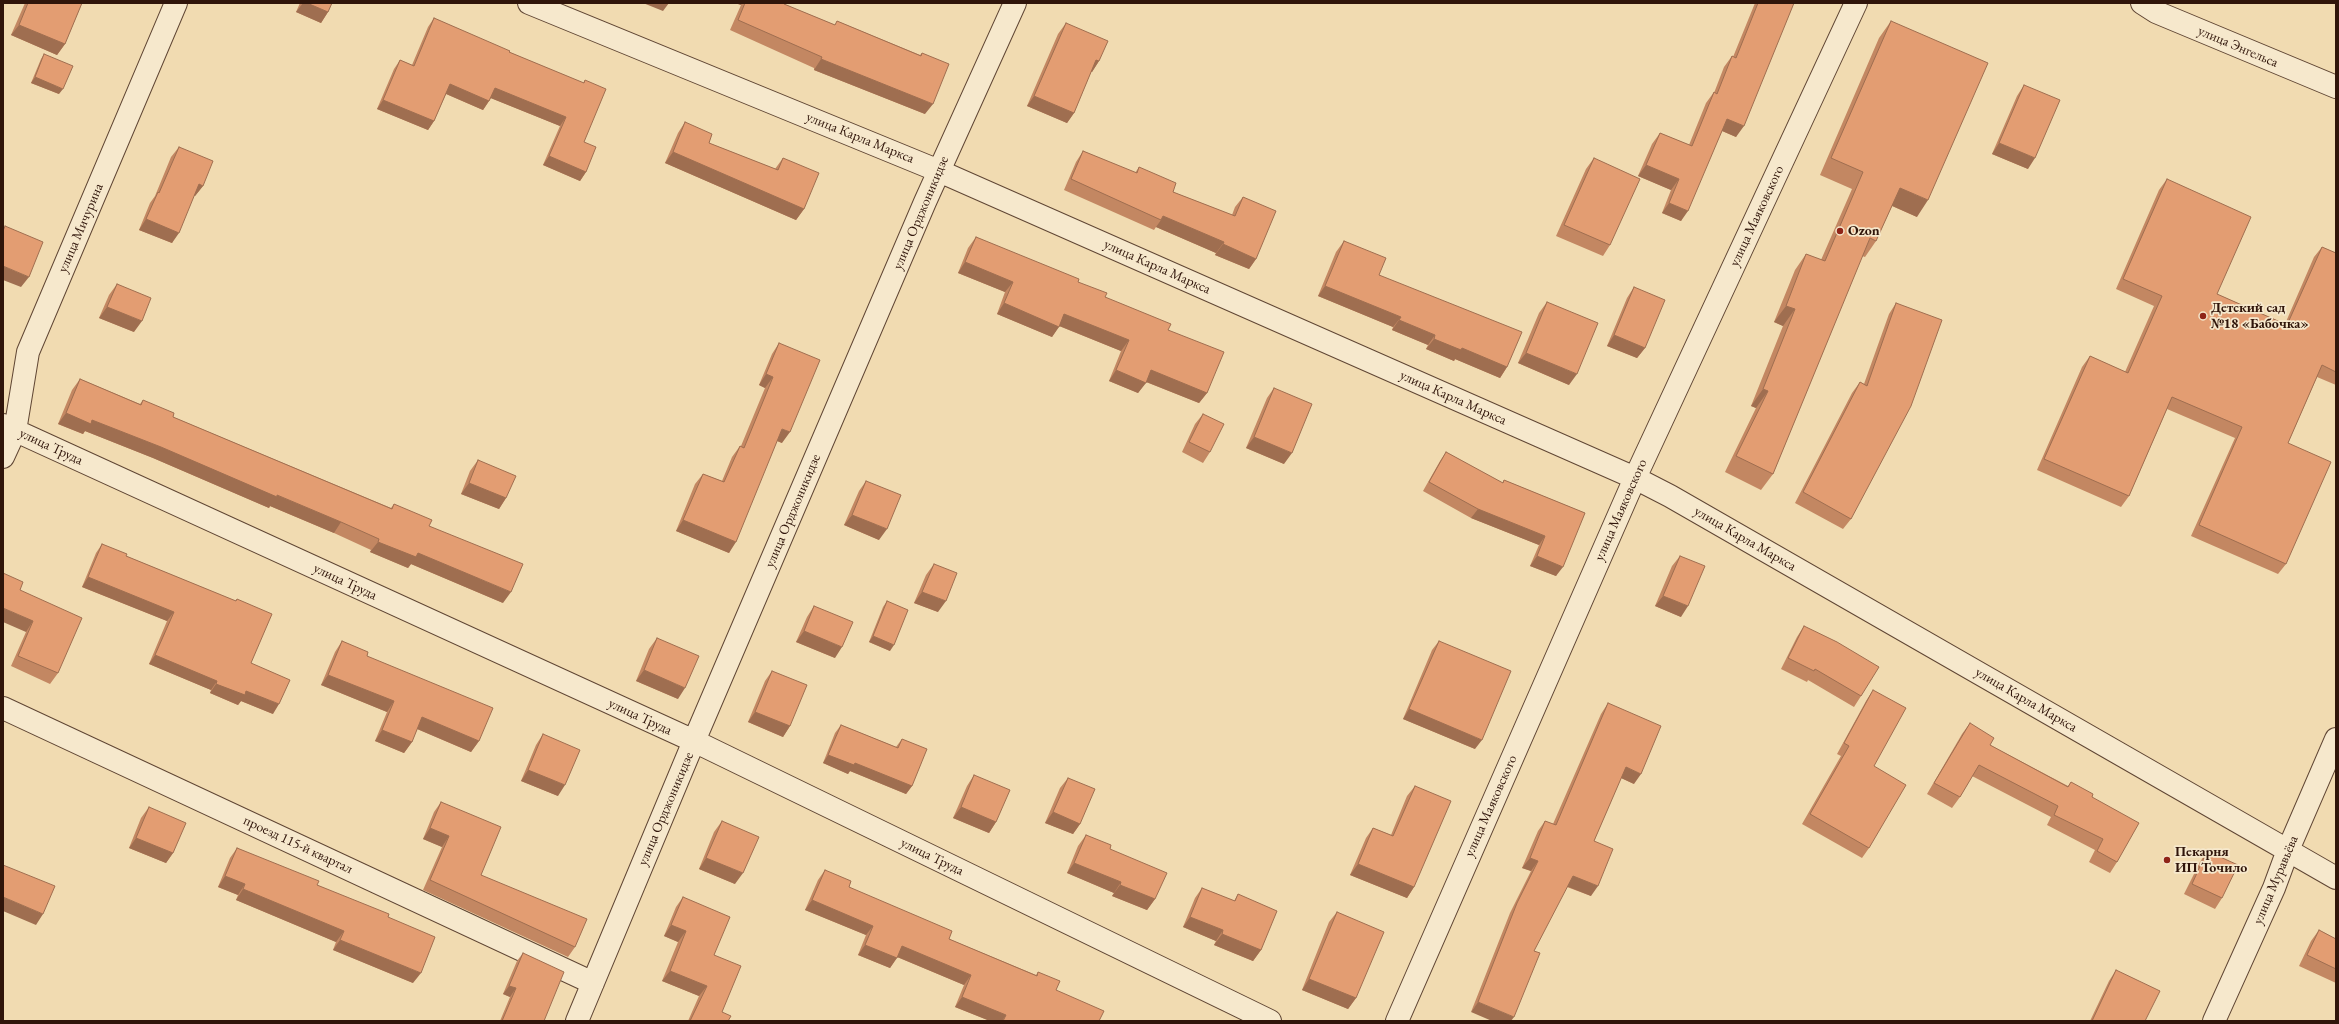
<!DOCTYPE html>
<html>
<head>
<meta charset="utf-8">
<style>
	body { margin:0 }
	#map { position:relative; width:2339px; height:1024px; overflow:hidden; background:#f1dbb1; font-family:"EB Garamond",serif }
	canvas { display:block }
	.frame { position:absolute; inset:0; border:4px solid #30150a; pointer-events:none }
</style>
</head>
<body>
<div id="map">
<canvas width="2339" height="1024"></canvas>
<div class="frame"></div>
</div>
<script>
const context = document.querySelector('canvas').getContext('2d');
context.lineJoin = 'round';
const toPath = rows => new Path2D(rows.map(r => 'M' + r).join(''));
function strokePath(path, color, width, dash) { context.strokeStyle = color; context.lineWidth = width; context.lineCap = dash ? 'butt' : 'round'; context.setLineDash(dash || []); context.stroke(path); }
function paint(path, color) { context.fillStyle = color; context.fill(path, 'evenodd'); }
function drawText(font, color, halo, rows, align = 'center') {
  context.font = font + ' "EB Garamond",serif'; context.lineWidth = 3.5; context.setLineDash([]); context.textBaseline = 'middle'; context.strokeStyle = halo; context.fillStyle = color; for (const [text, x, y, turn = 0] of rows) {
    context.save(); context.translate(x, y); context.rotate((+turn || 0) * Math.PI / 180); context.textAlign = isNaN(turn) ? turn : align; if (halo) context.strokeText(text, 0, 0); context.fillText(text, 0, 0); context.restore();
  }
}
const minor = toPath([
	[529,3,939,171,1635,478,1670,496,2336,878],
	[2142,3,2156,12,2336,87],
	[3,425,694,741,1270,1021],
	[3,457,15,431,28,352,176,3],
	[3,708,593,983],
	[577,1021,694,741,925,202,1015,3],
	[1397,1021,1635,478,1856,3],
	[2214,1021,2274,888,2288,850,2336,739]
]);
strokePath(minor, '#604634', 24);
strokePath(minor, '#f6e8cc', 22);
paint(toPath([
	[25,3,82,3,65,44,57,55,11,35],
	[300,3,332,3,328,12,321,23,296,12],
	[735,3,784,3,784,4,835,25,837,21,920,55,922,53,925,114,814,70,814,68,730,30,741,5],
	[1755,3,1794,3,1736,137,1722,131,1681,221,1662,213,1671,190,1638,176,1652,144,1660,133,1689,145,1706,103,1714,92,1714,93,1724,67,1732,56,1733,57],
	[434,18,509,52,583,83,585,80,584,142,586,172,580,181,543,165,560,126,491,98,483,110,446,94,434,121,428,130,377,109,394,69,400,60,412,65,428,27],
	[1891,21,1917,217,1892,206,1876,241,1865,257,1862,256,1773,474,1761,490,1725,472,1756,408,1751,406,1783,326,1774,322,1795,270,1806,254,1821,260,1852,189,1820,175,1879,38],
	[1066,23,1099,61,1092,72,1091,72,1074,113,1067,123,1027,106,1058,34],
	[44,54,59,94,31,83,41,59],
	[2024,85,2028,169,1992,154,2017,96],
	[685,122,709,143,775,169,783,158,804,209,796,220,665,163,678,133],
	[179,147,203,186,195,196,194,196,172,243,139,230,150,203,155,196,171,157],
	[1083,151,1135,173,1139,167,1173,192,1232,215,1235,207,1243,197,1256,259,1249,269,1215,255,1216,253,1156,227,1154,230,1064,190,1076,162],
	[1594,158,1610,245,1603,256,1556,236,1586,169],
	[2167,179,2217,294,2285,324,2314,257,2322,247,2336,253,2336,385,2317,377,2288,443,2286,564,2278,574,2191,536,2235,438,2167,409,2129,496,2121,507,2037,470,2082,367,2090,356,2125,372,2154,306,2116,289,2159,190],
	[976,237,1078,282,1105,297,1168,330,1207,393,1199,403,1146,382,1138,393,1109,381,1121,351,1059,326,1052,337,997,314,1005,292,958,273,968,248],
	[1344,241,1379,275,1507,367,1500,378,1455,359,1454,361,1426,349,1428,345,1392,330,1393,327,1318,296,1336,252],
	[117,284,134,332,99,318,109,295],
	[1634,287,1645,348,1637,358,1607,346,1627,298],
	[1547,302,1569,385,1518,363,1539,313],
	[1896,303,1851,519,1843,529,1795,503,1852,393,1860,382,1864,384,1889,314],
	[779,343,782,443,777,441,729,553,676,531,695,484,703,474,722,481,732,457,740,446,741,446,765,388,759,385,772,354],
	[80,379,140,404,143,400,173,417,391,508,394,504,429,526,503,603,411,564,408,568,370,552,371,550,334,533,270,506,269,508,153,458,85,431,83,434,58,424,72,390],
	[1274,388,1284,464,1246,448,1267,398],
	[1203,414,1210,452,1203,463,1182,452,1195,424],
	[1446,452,1502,483,1504,480,1585,513,1556,576,1530,566,1539,545,1471,518,1423,491,1440,461],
	[478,460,506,498,499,509,461,494,470,471],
	[866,481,879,540,844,525,859,491],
	[102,544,126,556,235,601,237,599,251,663,273,714,241,701,238,705,210,693,211,690,149,664,167,621,82,587,96,553],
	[1680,556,1681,617,1655,606,1672,566],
	[934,564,938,612,914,603,926,575],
	[20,590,58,673,50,684,11,666,26,632],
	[887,601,890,651,869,642,883,607],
	[814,606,835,658,796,642,807,617],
	[1804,626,1861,696,1854,707,1808,680,1807,682,1781,669,1797,637],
	[657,638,678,699,636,681,649,649],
	[342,641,367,656,479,741,471,752,417,729,412,742,404,753,375,741,387,712,321,685,335,652],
	[1439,641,1475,749,1403,719,1432,650],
	[772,671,790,726,783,737,748,722,765,681],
	[1873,690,1874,766,1869,848,1862,858,1802,824,1841,756,1837,754,1866,701],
	[1608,703,1634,784,1621,778,1594,841,1591,896,1567,887,1471,1012,1510,913,1531,871,1522,868,1538,831,1545,821,1553,824,1601,714],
	[1970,723,1990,745,2068,786,2071,782,2092,797,2117,862,2110,873,2089,862,2095,850,2047,825,2051,817,1972,776,1960,797,1952,808,1927,794,1962,734],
	[841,725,896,747,902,739,912,786,906,794,850,771,848,774,823,763,835,733],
	[543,734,558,796,521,781,536,745],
	[974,775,996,822,989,833,953,818,967,786],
	[1068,778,1080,824,1073,834,1045,823,1060,788],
	[1415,786,1414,887,1407,898,1350,875,1366,838,1373,828,1391,835,1407,796],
	[441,802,481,875,575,947,568,957,423,890,442,847,423,839,434,812],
	[149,807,173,853,166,863,129,848,141,818],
	[722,821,735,884,699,869,714,832],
	[1086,835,1155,899,1147,910,1112,896,1114,893,1067,873,1078,846],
	[237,848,317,885,388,917,413,983,333,950,336,942,236,900,238,895,218,887,230,858],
	[2207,851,2222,898,2215,909,2184,894,2200,862],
	[825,870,849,887,949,939,1036,975,1038,972,1056,990,1099,1021,990,1021,955,1007,964,985,897,957,890,968,858,955,866,935,805,910,818,880],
	[1202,888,1234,901,1238,894,1261,950,1253,961,1214,945,1216,941,1183,927,1195,898],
	[683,897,714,955,722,1012,728,1021,688,1021,699,996,662,981,678,942,664,936,676,907],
	[1337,912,1356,998,1348,1009,1302,990,1329,922],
	[2319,930,2336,939,2336,983,2299,966,2311,941],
	[523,953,544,1021,500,1021,510,997,503,994,517,961],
	[2116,970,2145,1021,2090,1021,2109,981]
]), '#c38762');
paint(toPath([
	[303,3,307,3,328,12,321,23,296,12],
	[643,3,669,3,663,11],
	[735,3,742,3,741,5],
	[19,25,65,44,57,55,11,35],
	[821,59,933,104,925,114,814,70],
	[1096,60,1099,61,1092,72,1089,71],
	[35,77,63,89,59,94,31,83],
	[450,84,489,101,483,110,444,93],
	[495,88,566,117,560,126,488,97],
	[1034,96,1074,113,1067,123,1027,106],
	[383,100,434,121,428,130,377,109],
	[1727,119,1744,126,1736,137,1720,130],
	[1999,143,2035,158,2028,169,1992,154],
	[673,152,804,209,796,220,665,163],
	[549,156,586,172,580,181,543,165],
	[1646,165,1679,179,1671,190,1638,176],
	[199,184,203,186,195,196,192,195],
	[1900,188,1928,200,1917,217,1888,204],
	[1669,203,1688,211,1681,221,1662,213],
	[1163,216,1224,242,1216,253,1156,227,1161,220],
	[146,219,179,233,172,243,139,230],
	[1223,244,1256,259,1249,269,1215,255],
	[965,262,1013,282,1005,292,958,273],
	[3,266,29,277,21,287,3,280],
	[1325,286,1401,317,1393,327,1318,296],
	[1004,303,1059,327,1052,337,997,314],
	[1786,306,1795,309,1783,326,1774,322],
	[107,307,142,321,134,332,99,318],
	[1064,314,1129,340,1121,351,1057,325],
	[1399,320,1435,335,1428,345,1392,330],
	[1614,335,1645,348,1637,358,1607,346],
	[1434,339,1462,348,1507,367,1500,378,1455,359,1454,361,1426,349],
	[1526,353,1577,374,1569,385,1518,363],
	[1116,370,1146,383,1138,393,1109,381],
	[1151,370,1207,393,1199,403,1144,381],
	[766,374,773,377,765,388,759,385],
	[1763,389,1768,391,1756,408,1751,406],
	[66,413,92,420,161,447,341,522,334,533,270,506,269,508,153,458,85,431,83,434,58,424],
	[782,429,790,432,782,443,775,440],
	[1254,437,1292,453,1284,464,1246,448],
	[469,483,506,498,499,509,461,494],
	[1478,509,1545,536,1539,545,1471,518],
	[852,515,887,529,879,540,844,525],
	[683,520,736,542,729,553,676,531],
	[378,542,418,553,511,592,503,603,411,564,408,568,370,552],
	[1537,556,1563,567,1556,576,1530,566],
	[88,577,174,612,167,621,82,587],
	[922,592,946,601,938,612,914,603],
	[1663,596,1688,606,1681,617,1655,606],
	[3,608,33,621,26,632,3,622],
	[804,631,842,647,835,658,796,642],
	[873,636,894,645,890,651,869,642],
	[155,655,217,681,211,690,149,664],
	[644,670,685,688,678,699,636,681],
	[328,675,394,701,387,712,321,685],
	[216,684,246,691,279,704,273,714,241,701,238,705,210,693],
	[1409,709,1482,740,1475,749,1403,719],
	[755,712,790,726,783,737,748,722],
	[422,717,479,741,471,752,415,728],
	[382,730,412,742,404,753,375,741],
	[828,755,855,763,912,786,906,794,850,771,848,774,823,763],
	[1626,767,1641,774,1634,784,1619,777],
	[528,770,565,785,558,796,521,781],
	[961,807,996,822,989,833,953,818],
	[1053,812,1080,824,1073,834,1045,823],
	[430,828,449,836,442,847,423,839],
	[136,838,173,853,166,863,129,848],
	[706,858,743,873,735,884,699,869],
	[1530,858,1538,861,1531,871,1522,868],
	[1074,863,1121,882,1114,893,1067,873],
	[1358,864,1414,887,1407,898,1350,875],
	[225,876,245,884,238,895,218,887],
	[1573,876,1598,886,1591,896,1566,886],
	[1120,885,1155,899,1147,910,1112,896],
	[243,889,344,931,336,942,236,900],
	[3,897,43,914,36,925,3,911],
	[812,900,873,926,866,935,805,910],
	[1190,917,1223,930,1216,941,1183,927],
	[671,925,686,931,678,942,664,936],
	[1222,934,1261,950,1253,961,1214,945],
	[340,940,421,973,413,983,333,950],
	[865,945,897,958,890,968,858,955],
	[902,946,971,975,964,985,895,956],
	[670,971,707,986,699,996,662,981],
	[1309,979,1356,998,1348,1009,1302,990],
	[509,986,516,988,510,997,503,994],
	[962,997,1006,1015,1002,1021,990,1021,955,1007],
	[1478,1002,1514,1017,1511,1021,1492,1021,1471,1012]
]), '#9f6e50');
const building = toPath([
	[28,3,82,3,65,44,19,25,28,3],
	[307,3,332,3,328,12,307,3],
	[745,3,784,3,784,4,835,25,837,21,921,56,922,53,949,64,933,104,821,59,822,57,738,20,745,3],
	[1758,3,1794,3,1744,126,1727,119,1688,211,1669,203,1679,179,1646,165,1660,133,1692,146,1714,92,1717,94,1732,56,1736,58,1758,3],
	[434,18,510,51,509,52,584,83,585,80,606,89,584,142,596,147,586,172,549,156,566,117,495,88,489,101,450,84,434,121,383,100,400,60,414,66,434,18],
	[1891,21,1988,63,1928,200,1900,188,1876,241,1870,238,1773,474,1736,456,1768,391,1763,389,1795,309,1786,306,1806,254,1825,261,1863,172,1831,158,1891,21],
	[1066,23,1108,41,1099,61,1096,60,1074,113,1034,96,1066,23],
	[44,54,73,66,63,89,35,77,44,54],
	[2024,85,2060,100,2035,158,1999,143,2024,85],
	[685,122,712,134,709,143,778,170,783,158,819,173,804,209,673,152,685,122],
	[179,147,213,161,203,186,199,184,179,233,146,219,158,192,159,193,179,147],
	[1083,151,1137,173,1139,167,1176,183,1173,192,1235,216,1243,197,1276,211,1256,259,1223,244,1224,242,1163,216,1161,220,1071,179,1083,151],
	[1594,158,1640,179,1610,245,1564,225,1594,158],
	[2167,179,2251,217,2217,294,2287,325,2322,247,2336,253,2336,372,2322,365,2288,443,2331,462,2286,564,2199,525,2242,427,2172,397,2129,496,2044,459,2090,356,2128,373,2162,296,2123,279,2167,179],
	[5,226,43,242,29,277,3,266,3,231,5,226],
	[976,237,1079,279,1078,282,1107,293,1105,297,1171,324,1168,330,1224,352,1207,393,1151,370,1146,383,1116,370,1129,340,1064,314,1059,327,1004,303,1013,282,965,262,976,237],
	[1344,241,1386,258,1379,275,1522,332,1507,367,1462,348,1461,350,1434,339,1435,335,1399,320,1401,317,1325,286,1344,241],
	[117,284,151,298,142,321,107,307,117,284],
	[1634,287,1665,300,1645,348,1614,335,1634,287],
	[1547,302,1598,323,1577,374,1526,353,1547,302],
	[1896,303,1942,320,1911,406,1851,519,1803,492,1860,382,1867,386,1896,303],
	[779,343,820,360,790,432,782,429,736,542,683,520,703,474,724,482,740,446,744,448,773,377,766,374,779,343],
	[80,379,141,405,143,400,174,413,173,417,392,509,394,504,432,520,429,526,523,564,511,592,418,553,416,557,378,542,379,539,341,522,277,495,277,497,161,447,92,420,91,424,66,413,80,379],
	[1274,388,1312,404,1292,453,1254,437,1274,388],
	[1203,414,1224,424,1210,452,1189,442,1203,414],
	[1446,452,1503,483,1504,480,1585,513,1563,567,1537,556,1545,536,1478,509,1429,482,1446,452],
	[478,460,516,476,506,498,469,483,478,460],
	[866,481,901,495,887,529,852,515,866,481],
	[102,544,127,554,126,556,236,601,237,599,272,614,251,663,290,680,279,704,246,691,245,695,216,684,217,681,155,655,174,612,88,577,102,544],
	[1680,556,1705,566,1688,606,1663,596,1680,556],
	[934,564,957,573,946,601,922,592,934,564],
	[3,573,23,582,20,590,82,618,58,673,18,656,33,621,3,608,3,573],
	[887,601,908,610,894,645,873,636,887,601],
	[814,606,853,622,842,647,804,631,814,606],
	[1804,626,1837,642,1879,667,1861,696,1815,669,1814,671,1788,658,1804,626],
	[657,638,699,656,685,688,644,670,657,638],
	[342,641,368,652,367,656,493,708,479,741,422,717,412,742,382,730,394,701,328,675,342,641],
	[1439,641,1511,671,1482,740,1409,709,1439,641],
	[772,671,807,685,790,726,755,712,772,671],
	[1873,690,1906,708,1874,766,1906,785,1869,848,1810,814,1849,746,1844,743,1873,690],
	[1608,703,1661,726,1641,774,1626,767,1594,841,1613,849,1598,886,1573,876,1534,951,1540,953,1514,1017,1478,1002,1517,903,1538,861,1530,858,1545,821,1556,825,1608,703],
	[1970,723,1994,738,1990,745,2068,787,2071,782,2093,794,2092,797,2139,823,2117,862,2097,851,2103,839,2054,815,2058,806,1979,765,1960,797,1934,783,1970,723],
	[841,725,898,748,902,739,927,749,912,786,855,763,854,765,828,755,841,725],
	[543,734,580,750,565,785,528,770,543,734],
	[974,775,1010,790,996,822,961,807,974,775],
	[1068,778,1095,789,1080,824,1053,812,1068,778],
	[1415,786,1451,801,1414,887,1358,864,1373,828,1393,836,1415,786],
	[441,802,501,827,481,875,587,919,575,947,430,880,449,836,430,828,441,802],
	[149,807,186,823,173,853,136,838,149,807],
	[722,821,759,837,743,873,706,858,722,821],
	[1086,835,1111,845,1110,849,1167,873,1155,899,1120,885,1121,882,1074,863,1086,835],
	[237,848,319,881,317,885,389,914,388,917,435,937,421,973,340,940,344,931,243,889,245,884,225,876,237,848],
	[2207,851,2238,865,2222,898,2192,884,2207,851],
	[3,865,55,886,43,914,3,897,3,865],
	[825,870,851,881,849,887,952,931,949,939,1037,976,1038,972,1060,981,1056,990,1104,1011,1099,1021,1003,1021,1006,1015,962,997,971,975,902,946,897,958,865,945,873,926,812,900,825,870],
	[1202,888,1235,901,1238,894,1277,911,1261,950,1222,934,1223,930,1190,917,1202,888],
	[683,897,730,917,714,955,741,966,722,1012,731,1016,728,1021,690,1021,707,986,670,971,686,931,671,925,683,897],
	[1337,912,1384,932,1356,998,1309,979,1337,912],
	[2319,930,2336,939,2336,969,2307,955,2319,930],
	[523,953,564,972,544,1021,502,1021,516,988,509,986,523,953],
	[2116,970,2160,991,2145,1021,2092,1021,2116,970]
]);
paint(building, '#e39d72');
strokePath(building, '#9f6e50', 1);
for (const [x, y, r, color] of [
	[1840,231,4,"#8f2418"],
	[2203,316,4,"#8f2418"],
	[2167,860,4,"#8f2418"]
]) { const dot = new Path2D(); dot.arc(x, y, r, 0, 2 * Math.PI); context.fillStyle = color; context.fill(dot); strokePath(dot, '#f6e8cc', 1.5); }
drawText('14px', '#30150a', '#f6e8cc', [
	["улица Энгельса",2238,47,23],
	["улица Карла Маркса",860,138,22],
	["улица Орджоникидзе",921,213,-67],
	["улица Маяковского",1757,216,-65],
	["улица Мичурина",81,228,-67],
	["улица Карла Маркса",1157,267,24],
	["улица Карла Маркса",1453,398,24],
	["улица Труда",51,447,25],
	["улица Маяковского",1621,510,-66],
	["улица Орджоникидзе",793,511,-67],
	["улица Карла Маркса",1745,539,30],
	["улица Труда",345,582,25],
	["улица Карла Маркса",2026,700,30],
	["улица Труда",640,717,25],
	["улица Маяковского",1491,806,-66],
	["улица Орджоникидзе",666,809,-67],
	["проезд 115-й квартал",298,845,25],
	["улица Труда",932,857,26],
	["улица Муравьёва",2276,880,-67]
]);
drawText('bold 14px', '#30150a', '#f6e8cc', [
	["Ozon",1848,231],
	["Детский сад",2211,308],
	["№18 «Бабочка»",2211,324],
	["Пекарня",2175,852],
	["ИП Точило",2175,868]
], 'left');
</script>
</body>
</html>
